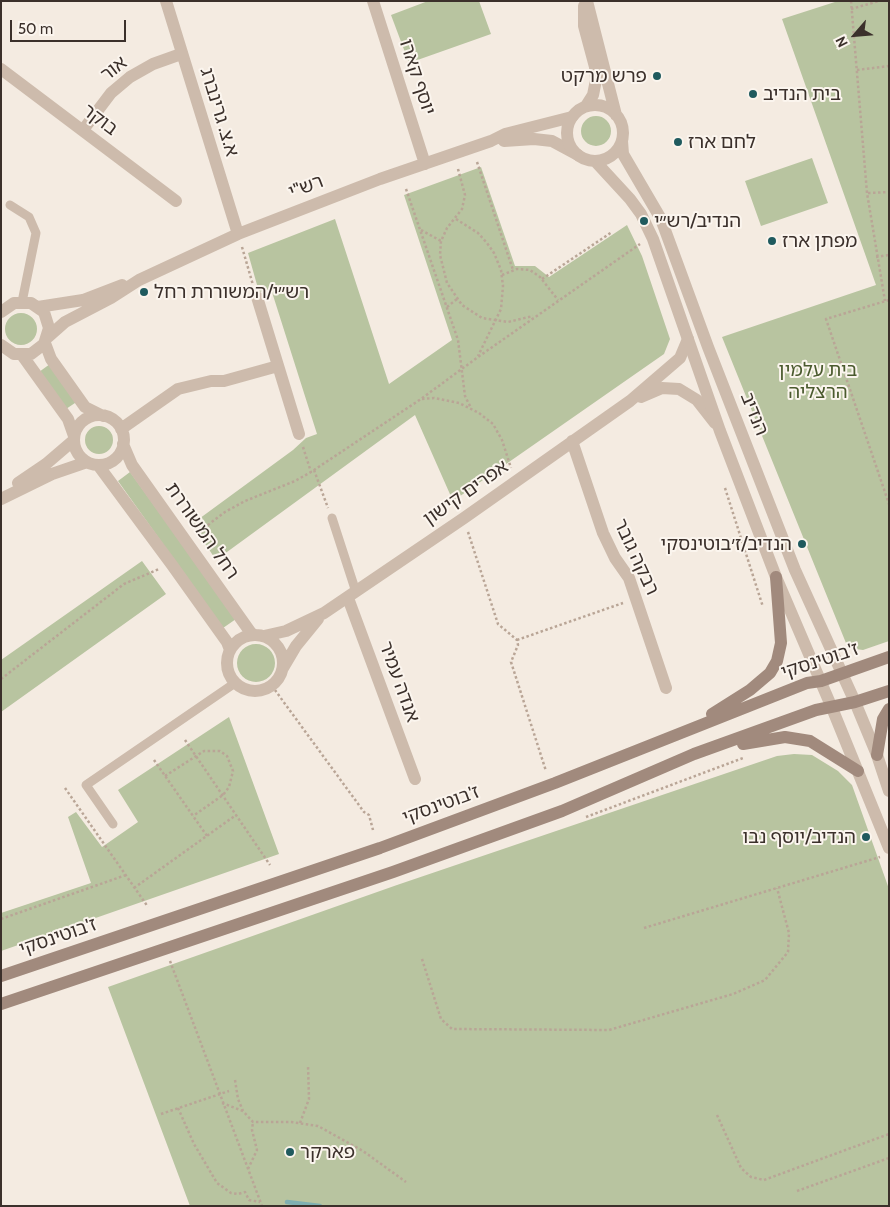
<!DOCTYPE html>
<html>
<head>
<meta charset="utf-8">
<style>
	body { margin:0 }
	#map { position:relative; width:890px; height:1207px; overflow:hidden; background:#f4ebe1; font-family:Cabin,sans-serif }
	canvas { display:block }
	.frame { position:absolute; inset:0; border:2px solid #3b302b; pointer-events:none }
	.north { position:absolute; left:830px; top:10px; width:50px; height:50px; -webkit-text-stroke:4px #fbf5ee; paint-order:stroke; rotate:243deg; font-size:14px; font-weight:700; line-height:20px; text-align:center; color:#3b302b }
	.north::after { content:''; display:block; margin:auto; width:18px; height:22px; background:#3b302b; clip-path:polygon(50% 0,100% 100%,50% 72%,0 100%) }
	.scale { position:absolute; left:10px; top:20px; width:116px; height:22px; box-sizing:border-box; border:2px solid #3b302b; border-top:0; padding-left:6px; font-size:15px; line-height:18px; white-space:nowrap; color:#3b302b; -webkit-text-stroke:4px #fbf5ee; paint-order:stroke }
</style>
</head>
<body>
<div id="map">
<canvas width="890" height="1207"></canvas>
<div class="frame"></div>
<div class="north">N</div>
<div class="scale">50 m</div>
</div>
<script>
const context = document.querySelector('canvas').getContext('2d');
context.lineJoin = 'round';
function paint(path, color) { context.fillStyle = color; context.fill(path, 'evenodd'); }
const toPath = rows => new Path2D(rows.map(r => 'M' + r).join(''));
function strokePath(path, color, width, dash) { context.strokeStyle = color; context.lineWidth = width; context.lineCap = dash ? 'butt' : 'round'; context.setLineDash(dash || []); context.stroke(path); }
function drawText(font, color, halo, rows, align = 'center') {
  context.font = font + ' Cabin,"Noto Sans Hebrew",sans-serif'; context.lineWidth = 4; context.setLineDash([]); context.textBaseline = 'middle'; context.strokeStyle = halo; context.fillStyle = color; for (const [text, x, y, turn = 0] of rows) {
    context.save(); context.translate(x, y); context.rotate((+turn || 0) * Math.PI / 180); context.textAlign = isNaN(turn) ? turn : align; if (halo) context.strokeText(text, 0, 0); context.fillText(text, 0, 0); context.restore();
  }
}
paint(toPath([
	[428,1,479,1,491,34,409,63,391,15],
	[838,1,889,1,889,641,863,650,848,648,722,337,876,285,782,19],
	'581 131a15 15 0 1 1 30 0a15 15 0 1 1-30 0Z',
	[812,158,828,203,761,226,745,181],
	[481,167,515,266,535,266,549,277,627,225,642,256,670,339,664,354,453,501,415,415,216,560,192,524,293,450,306,438,317,434,271,289,259,292,248,253,335,219,389,384,452,340,404,195],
	'5 329a16 16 0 1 1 32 0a16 16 0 1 1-32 0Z',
	[50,364,78,401,66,409,39,372],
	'85 440a14 14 0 1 1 28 0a14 14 0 1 1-28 0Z',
	[130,472,236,619,223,628,118,481],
	[142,561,166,594,1,712,1,660],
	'237 663a19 19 0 1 1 38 0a19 19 0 1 1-38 0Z',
	[229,717,279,854,1,951,1,913,91,883,68,817,76,812,102,847,138,822,118,790],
	[794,754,812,755,838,771,852,785,889,889,889,1206,190,1206,108,987,397,885,777,756]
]), '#b8c4a0');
strokePath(toPath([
	[287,1202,320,1206]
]), '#7fb0b2', 4.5);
strokePath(toPath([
	[851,1,867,193,885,301],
	[851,9,879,1],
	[857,70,889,66],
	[477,162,513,270],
	[458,169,465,195,462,209,447,228,441,241,440,255,447,283,462,305,482,318,508,322,533,316],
	[406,189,458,340,465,396,471,408],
	[868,193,889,192],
	[456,219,478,233,487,243,494,253,501,270,503,286,501,309,478,356],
	[421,230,441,241],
	[242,247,253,285],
	[876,257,889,255],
	[502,275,517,269,530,270,540,277,558,300],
	[542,279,612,232],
	[889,300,826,319,889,504],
	[447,307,457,299],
	[422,399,434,398,459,403,479,413,493,424,502,440,511,468],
	[303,447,311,472],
	[314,470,328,508],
	[725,488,763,607],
	[468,532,498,624,517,640,518,645,511,662,546,771],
	[199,537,204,528,225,512,245,501,295,481,311,472,421,399,478,357,640,244],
	[517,640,623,603],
	[788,666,797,673],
	[1,679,124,584,159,569],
	[272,686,364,812,369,815,373,830],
	[185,740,270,865],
	[154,760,207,836],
	[165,776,204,751,220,751,227,756,233,771,229,787,223,795,193,816],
	[65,788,148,907],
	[586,817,743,758],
	[134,888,236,815],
	[1,919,126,875],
	[644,928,880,857],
	[422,959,441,1019,452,1029,609,1030,733,994,765,980,788,952,789,933,777,888],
	[170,961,262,1206],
	[235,1080,238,1099,243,1111,253,1122,291,1122,318,1126,363,1151,406,1182],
	[222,1103,243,1111],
	[178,1108,194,1144,217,1183,231,1193,238,1194,245,1192,249,1200,260,1202],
	[161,1114,229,1091],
	[717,1115,741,1168,751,1177,764,1180,889,1134],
	[300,1123,309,1099,308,1065],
	[248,1169,257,1150,252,1130,253,1122],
	[797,1191,889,1158]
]), '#b9a596', 2.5, [2.5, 2.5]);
strokePath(toPath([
	[10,205,29,217,36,233,22,302],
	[332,518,356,592],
	[113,824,86,785,235,683]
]), '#cdbbac', 9);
strokePath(toPath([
	[166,1,238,234],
	[373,1,425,164],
	[1,69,176,201],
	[83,130,111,93,130,77,153,64,181,54],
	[504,141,534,139,552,141,578,155],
	[257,297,299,434],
	[38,307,83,300,122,285],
	[1,312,14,303,31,303,44,312,49,328,44,344,31,354,14,354,1,345],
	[48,337,65,322,111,298,139,280,238,234,380,179,491,141,505,134,572,117],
	[45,343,51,359,85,407,103,416],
	[22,355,68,419,74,436],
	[641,397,662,388,679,389,697,400,715,423],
	'74 440a25 25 0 1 1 50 0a25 25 0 1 1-50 0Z',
	[121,429,178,389,211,381,224,381,278,366],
	[572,441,603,533,615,558,629,578,666,688],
	[123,444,132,465,251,633,255,635],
	[98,465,172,565,227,642,230,650],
	[18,483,46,464,74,440],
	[1,499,52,474,87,462],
	[348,598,415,779],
	'227 663a28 28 0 1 1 56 0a28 28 0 1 1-56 0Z',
	[264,636,286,631,324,613,464,518,630,401,680,358,688,339],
	[283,668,296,646,318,619],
	[855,702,877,755,889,791],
	[832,708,889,848]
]), '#cdbbac', 12);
strokePath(toPath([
	[587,1,616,115],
	[584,6,584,26,595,67,596,80,593,95,586,106],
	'567 133a28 28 0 1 1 56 0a28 28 0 1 1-56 0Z',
	[622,141,623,154,661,219,708,347,795,570,855,702],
	[595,161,630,199,641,214,653,239,720,431,776,577,832,708]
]), '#cdbbac', 12);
strokePath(toPath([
	[712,714,750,690,770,673,777,661,781,643,776,577],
	[743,744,785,737,810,741,858,771],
	[877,755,883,719,889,709],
	[1,976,380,848,555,783,807,683,821,681,889,657],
	[1,1004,393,872,562,811,694,754,816,710,855,702,889,691]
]), '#a18a7d', 12);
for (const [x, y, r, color] of [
	[657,76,5,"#1f5a5e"],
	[753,94,5,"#1f5a5e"],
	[678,142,5,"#1f5a5e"],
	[644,221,5,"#1f5a5e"],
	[772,241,5,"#1f5a5e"],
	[144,292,5,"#1f5a5e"],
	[802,544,5,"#1f5a5e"],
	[866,837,5,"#1f5a5e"],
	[290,1152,5,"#1f5a5e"]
]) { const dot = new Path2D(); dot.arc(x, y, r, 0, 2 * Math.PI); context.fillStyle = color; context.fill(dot); strokePath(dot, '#fbf5ee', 2); }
drawText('19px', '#3b302b', '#fbf5ee', [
	["אור",114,69,-38],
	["יוסף קארו",417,77,72],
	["א.צ. גרינברג",219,112,73],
	["בוקר",100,120,37],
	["רש\"י",306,187,-21],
	["הנדיב",754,414,68],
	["אפרים קישון",466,493,-35],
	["רחל המשוררת",202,531,55],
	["רבקה גובר",636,557,65],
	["ז'בוטינסקי",820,661,-18],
	["אנדה עמיר",399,682,70],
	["ז'בוטינסקי",441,805,-20],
	["ז'בוטינסקי",58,937,-19]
]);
drawText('19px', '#3b302b', '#fbf5ee', [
	["פרש מרקט",647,76,"right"],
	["בית הנדיב",763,94],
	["לחם ארז",688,142],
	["הנדיב/רש״י",654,221],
	["מפתן ארז",782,241],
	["רש״י/המשוררת רחל",154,292],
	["הנדיב/ז׳בוטינסקי",792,544,"right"],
	["הנדיב/יוסף נבו",856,837,"right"],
	["פארקר",300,1152]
], 'left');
drawText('19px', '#4a5a2e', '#fbf5ee', [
	["בית עלמין",818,370],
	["הרצליה",818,392]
]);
</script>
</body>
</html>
